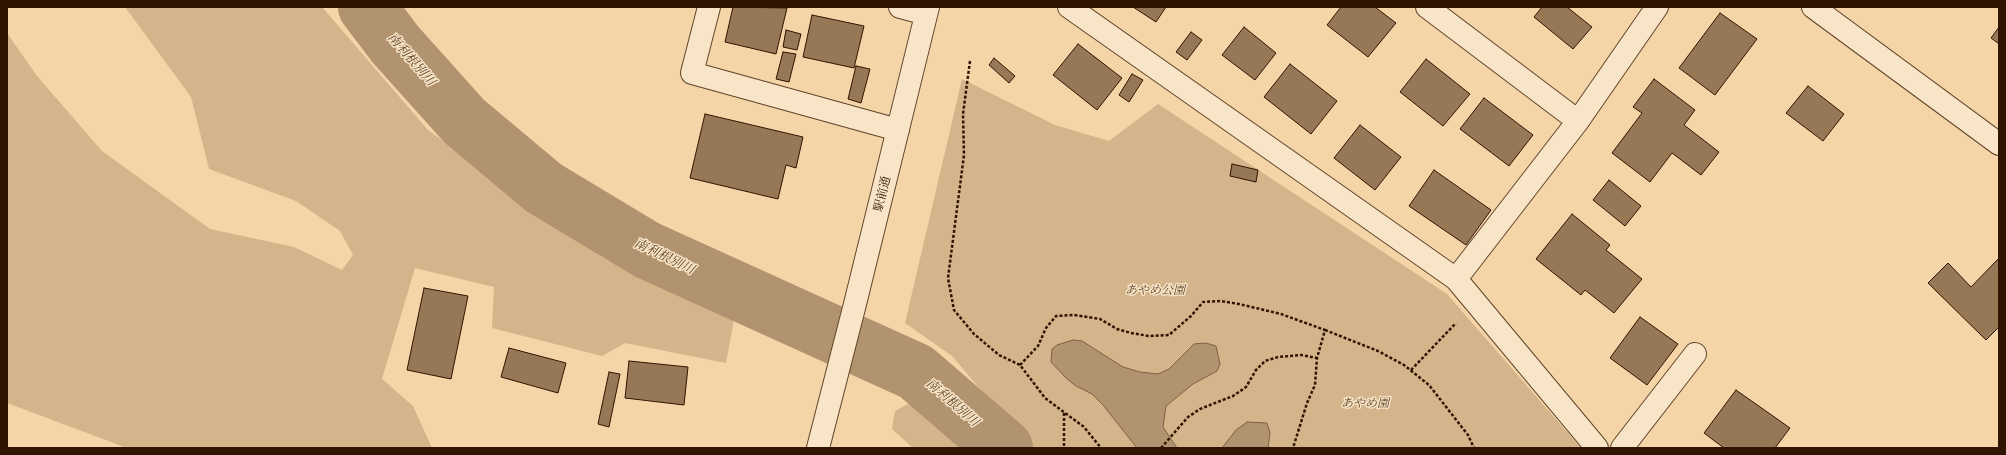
<!DOCTYPE html>
<html>
<head>
<meta charset="utf-8">
<style>
	body { margin:0 }
	#map { position:relative; width:2006px; height:455px; overflow:hidden; background:#f5d5a8; font-family:"Gentium Book Plus",serif }
	canvas { display:block }
	.frame { position:absolute; inset:0; border:8px solid #2f1400; pointer-events:none }
</style>
</head>
<body>
<div id="map">
<canvas width="2006" height="455"></canvas>
<div class="frame"></div>
</div>
<script>
const context = document.querySelector('canvas').getContext('2d');
context.lineJoin = 'round';
function paint(path, color) { context.fillStyle = color; context.fill(path, 'evenodd'); }
const toPath = rows => new Path2D(rows.map(r => 'M' + r).join(''));
function strokePath(path, color, width, dash) { context.strokeStyle = color; context.lineWidth = width; context.lineCap = dash ? 'butt' : 'round'; context.setLineDash(dash || []); context.stroke(path); }
function drawText(font, color, halo, rows, align = 'center') {
  context.font = font + ' "Gentium Book Plus","Noto Serif JP",serif'; context.lineWidth = 3; context.setLineDash([]); context.textBaseline = 'middle'; context.strokeStyle = halo; context.fillStyle = color; for (const [text, x, y, turn = 0] of rows) {
    context.save(); context.translate(x, y); context.rotate((+turn || 0) * Math.PI / 180); context.textAlign = isNaN(turn) ? turn : align; if (halo) context.strokeText(text, 0, 0); context.fillText(text, 0, 0); context.restore();
  }
}
paint(toPath([
	[125,7,322,7,428,130,602,257,734,319,726,363,625,343,602,356,492,328,494,287,415,268,382,379,413,406,432,448,127,448,7,403,7,33,37,76,102,151,210,229,294,247,342,270,353,255,340,231,296,201,209,169,191,97],
	[962,79,1055,125,1109,141,1158,104,1447,294,1581,448,1034,448,1004,417,952,356,905,323],
	[928,393,1012,448,913,448,892,429,895,411]
]), '#d3b48b');
const water = toPath([
	[1073,340,1082,341,1123,367,1140,372,1158,374,1169,369,1194,344,1206,343,1216,346,1220,364,1217,371,1193,384,1166,406,1163,427,1177,448,1137,448,1103,405,1092,394,1076,386,1066,378,1051,362,1052,349,1057,345,1073,340],
	[1247,422,1267,423,1270,433,1268,448,1222,448,1236,430,1247,422]
]);
paint(water, '#b2936f');
strokePath(water, '#7e6043', 1);
strokePath(toPath([
	[367,7,395,44,464,121,544,188,647,250,916,372,1004,448]
]), '#b2936f', 58);
const building = toPath([
	[733,7,787,8,776,54,725,42,733,7],
	[1133,7,1166,7,1156,22,1133,7],
	[1341,7,1375,7,1396,23,1368,57,1327,25,1341,7],
	[1542,7,1567,7,1592,27,1573,49,1534,17,1542,7],
	[1720,13,1757,39,1715,95,1679,68,1720,13],
	[812,15,864,26,854,68,803,57,812,15],
	[1244,27,1276,53,1255,80,1222,55,1244,27],
	[1999,27,1999,44,1991,38,1999,27],
	[786,30,801,34,797,50,783,47,786,30],
	[1191,32,1202,40,1187,60,1176,52,1191,32],
	[1078,44,1122,78,1097,110,1053,75,1078,44],
	[783,52,796,54,789,82,776,79,783,52],
	[994,58,1015,76,1009,83,989,65,994,58],
	[1426,59,1470,94,1443,126,1400,92,1426,59],
	[1290,64,1337,101,1311,134,1264,97,1290,64],
	[856,66,870,69,861,103,848,99,856,66],
	[1132,74,1143,80,1129,102,1119,95,1132,74],
	[1654,79,1695,110,1684,125,1719,152,1701,175,1672,153,1650,182,1612,153,1642,113,1633,107,1654,79],
	[1808,86,1844,114,1823,141,1786,113,1808,86],
	[1484,98,1533,135,1509,166,1460,129,1484,98],
	[705,114,803,137,796,168,786,165,778,199,690,178,705,114],
	[1360,125,1401,157,1375,190,1334,158,1360,125],
	[1232,164,1258,170,1256,182,1230,176,1232,164],
	[1434,170,1491,210,1466,245,1409,206,1434,170],
	[1609,180,1641,206,1625,226,1593,200,1609,180],
	[1572,214,1610,245,1606,250,1642,279,1614,313,1585,290,1581,295,1536,259,1572,214],
	[1999,258,1999,327,1986,340,1928,283,1948,263,1971,287,1999,258],
	[424,288,468,296,451,379,407,370,424,288],
	[1640,317,1678,344,1647,385,1610,358,1640,317],
	[509,348,566,363,558,393,501,377,509,348],
	[629,361,688,367,684,405,625,398,629,361],
	[609,372,620,374,609,427,598,424,609,372],
	[1736,390,1790,428,1775,448,1724,448,1704,433,1736,390]
]);
paint(building, '#967857');
strokePath(building, '#2f1400', 1);
const minor = toPath([
	[709,7,692,73,898,130],
	[900,7,926,14],
	[1069,7,1456,279,1597,448],
	[1427,7,1578,121],
	[1813,7,1999,144],
	[1456,279,1578,121,1657,7],
	[818,448,855,304,928,7],
	[1622,448,1695,354]
]);
strokePath(minor, '#60442a', 24);
strokePath(toPath([
	[970,61,963,114,964,155,948,278,954,310,974,334,999,355,1020,365,1045,398,1084,427,1101,448],
	[1325,330,1378,351,1404,365,1429,385,1468,435,1474,448],
	[1020,365,1038,346,1046,328,1056,316,1074,315,1100,319,1117,329,1131,333,1149,336,1169,335,1191,316,1203,302,1220,301,1239,304,1281,314,1325,330,1317,358,1315,385,1307,403,1293,448],
	[1411,370,1456,323],
	[1064,413,1064,448],
	[1161,448,1188,417,1200,409,1233,396,1246,387,1256,370,1265,361,1278,357,1301,355,1317,358]
]), '#2f1400', 2.5, [3, 2]);
strokePath(minor, '#f8e4c6', 22);
drawText('12px', '#2f1400', '#f8e4c6', [
	["駅前通",883,194,-76]
]);
drawText('italic 12px', '#60442a', '#f8e4c6', [
	["あやめ公園",1155,291],
	["あやめ園",1365,404]
]);
drawText('italic 13px', '#63472c', '#f8e4c6', [
	["南利根別川",411,60,49],
	["南利根別川",664,257,26],
	["南利根別川",952,403,41]
]);
</script>
</body>
</html>
